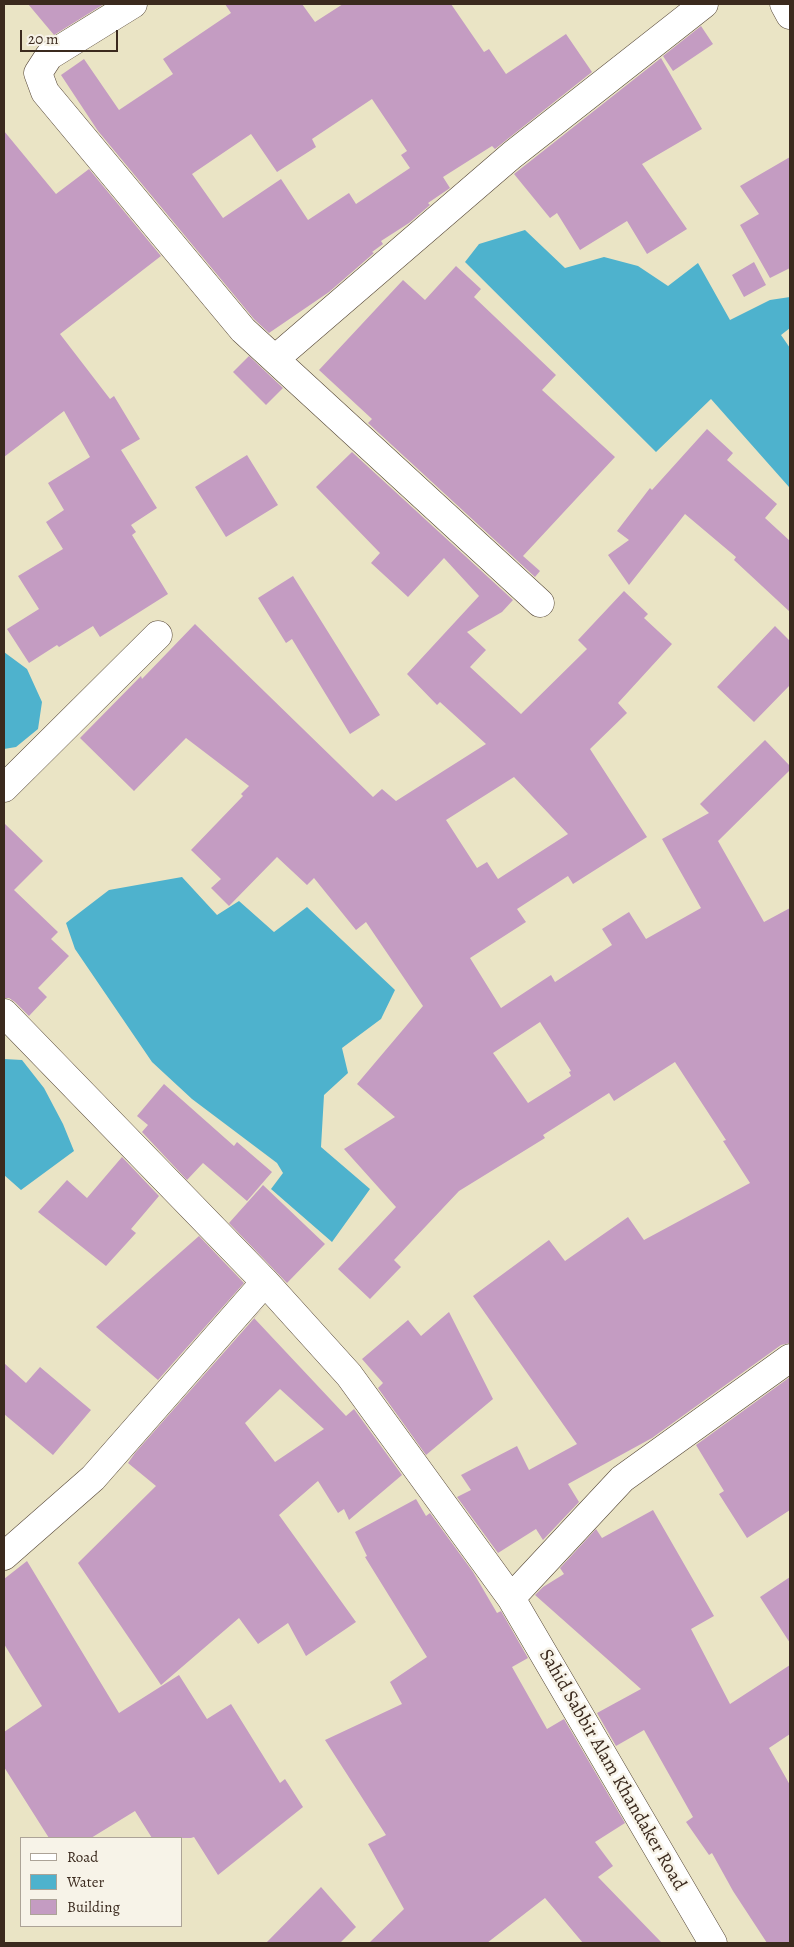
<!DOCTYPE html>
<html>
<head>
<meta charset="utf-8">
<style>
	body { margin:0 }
	#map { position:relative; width:794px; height:1947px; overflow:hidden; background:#eae4c5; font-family:Alegreya,serif }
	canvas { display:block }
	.frame { position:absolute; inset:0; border:5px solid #3b2a1e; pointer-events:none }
	.legend { position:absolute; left:20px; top:1837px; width:162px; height:90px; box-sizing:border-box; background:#f7f3e8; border:1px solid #aca397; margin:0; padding:6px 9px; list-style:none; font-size:15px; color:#3b2a1e }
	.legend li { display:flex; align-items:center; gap:10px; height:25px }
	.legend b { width:25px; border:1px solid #aca397 }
	.scale { position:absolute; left:20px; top:30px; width:98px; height:22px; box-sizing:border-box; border:2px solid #3b2a1e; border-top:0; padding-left:6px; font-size:15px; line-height:18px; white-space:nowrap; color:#3b2a1e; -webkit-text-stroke:4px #f7f3e8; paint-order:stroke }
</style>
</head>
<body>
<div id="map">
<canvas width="794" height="1947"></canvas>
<div class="frame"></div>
<ul class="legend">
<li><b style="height:6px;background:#fff"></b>Road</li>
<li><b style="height:14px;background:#4eb2cd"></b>Water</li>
<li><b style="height:14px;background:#c49cc2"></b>Building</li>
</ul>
<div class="scale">20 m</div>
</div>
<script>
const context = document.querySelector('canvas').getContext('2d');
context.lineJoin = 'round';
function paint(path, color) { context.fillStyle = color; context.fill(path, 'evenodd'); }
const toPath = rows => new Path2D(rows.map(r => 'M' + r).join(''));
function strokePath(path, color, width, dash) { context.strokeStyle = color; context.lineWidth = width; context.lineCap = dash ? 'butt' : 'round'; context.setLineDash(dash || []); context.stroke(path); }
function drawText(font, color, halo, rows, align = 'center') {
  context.font = font + ' Alegreya,serif'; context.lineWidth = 5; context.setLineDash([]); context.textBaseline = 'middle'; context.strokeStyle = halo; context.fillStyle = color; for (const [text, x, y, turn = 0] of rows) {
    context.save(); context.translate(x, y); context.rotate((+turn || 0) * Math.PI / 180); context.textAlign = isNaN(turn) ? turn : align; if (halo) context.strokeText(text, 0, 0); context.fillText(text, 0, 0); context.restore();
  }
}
paint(toPath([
	[525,230,565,268,604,257,638,266,668,286,698,263,730,320,770,300,790,297,790,328,781,335,790,348,790,486,789,487,711,399,656,452,465,262,479,244],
	[4,652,27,669,42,702,38,729,16,747,4,749],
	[182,877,217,915,239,901,274,932,307,907,395,990,381,1019,342,1048,348,1073,324,1095,321,1147,370,1189,332,1242,271,1189,283,1173,277,1163,192,1099,152,1062,75,949,66,923,109,890],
	[4,1059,22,1060,44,1088,63,1124,74,1151,21,1190,4,1175]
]), '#4eb2cd');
paint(toPath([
	[28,4,104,4,54,35],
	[225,4,302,4,315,22,343,4,451,4,484,52,489,49,506,74,566,34,592,72,495,149,492,146,443,177,450,188,428,203,430,205,409,223,381,241,383,244,372,252,374,253,329,292,269,333,254,319,98,131,61,75,84,59,119,110,173,74,163,59,231,13],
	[372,99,407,151,401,155,410,168,356,204,349,193,308,220,281,179,223,218,192,174,251,134,277,172,316,147,312,139],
	[701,26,713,44,673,71,663,56],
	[661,58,702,129,642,164,687,229,647,254,627,221,580,250,557,213,550,218,514,174],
	[4,131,56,194,89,169,161,256,60,334,110,399,114,396,140,439,121,450,157,508,131,525,136,532,132,535,168,594,100,637,93,626,59,647,57,645,29,663,7,629,39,609,18,576,63,549,46,522,64,510,48,483,90,457,64,411,4,457],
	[790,157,790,268,770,278,740,225,759,214,740,186],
	[754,262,766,285,744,297,732,275],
	[456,266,481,289,474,297,556,375,542,390,615,457,523,556,540,571,535,577,368,423,372,419,319,370,403,280,425,300],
	[249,356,283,388,266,405,233,372],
	[707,429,733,453,727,460,777,504,765,518,790,541,790,612,734,560,736,557,685,514,629,585,608,555,629,540,617,531,650,488,652,490],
	[352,452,513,600,502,612,467,632,486,650,470,667,521,714,587,649,578,640,624,591,648,614,644,618,672,644,618,703,627,713,590,749,647,837,573,884,568,876,517,909,526,922,470,958,501,1008,551,975,555,982,612,945,602,929,629,912,646,939,701,908,662,839,709,813,700,804,765,740,790,766,790,770,718,841,764,922,790,908,790,1343,781,1345,652,1438,568,1484,579,1502,543,1540,536,1529,498,1553,457,1497,471,1490,461,1475,517,1446,529,1470,577,1444,473,1296,549,1240,565,1261,628,1217,644,1240,750,1183,723,1141,726,1140,675,1062,614,1101,609,1093,543,1135,545,1138,459,1191,394,1260,401,1267,370,1299,338,1269,396,1207,344,1149,395,1117,357,1084,423,1006,366,922,356,930,314,878,307,885,277,857,229,906,211,888,221,879,191,850,243,796,241,794,249,786,186,738,134,791,80,738,141,676,142,679,195,624,373,797,382,789,396,801,486,744,440,702,437,705,407,674,479,596,444,558,408,597,371,563,380,553,316,487],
	[514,777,568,834,498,879,487,862,477,868,446,820],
	[540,1022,571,1071,569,1072,571,1076,528,1103,493,1053],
	[247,455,278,505,226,537,195,487],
	[293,576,380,715,350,734,292,639,286,643,258,598],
	[775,626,790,641,790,685,754,722,717,687],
	[4,823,43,861,14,890,58,932,51,939,69,956,38,988,47,997,29,1016,15,1002,9,998,4,998],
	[164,1084,234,1146,237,1142,272,1172,247,1201,203,1163,187,1180,142,1132,148,1125,137,1116],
	[122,1157,159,1196,131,1229,136,1233,106,1266,38,1212,67,1180,87,1198],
	[263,1185,325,1244,287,1283,229,1223],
	[199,1236,244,1283,158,1380,96,1327],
	[265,1306,254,1318,346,1416,354,1409,402,1475,349,1520,344,1509,338,1513,318,1481,279,1515,356,1622,306,1656,288,1623,258,1644,239,1618,161,1685,78,1563,156,1486,128,1463,135,1453],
	[280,1389,324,1429,275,1462,245,1423],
	[449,1312,493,1399,426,1455,378,1388,383,1383,362,1359,408,1320,421,1336],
	[4,1363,26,1383,40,1367,91,1410,53,1455,4,1414],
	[790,1377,790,1510,747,1538,719,1494,724,1491,696,1445],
	[416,1499,426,1516,430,1513,473,1572,497,1613,501,1611,528,1658,512,1667,547,1729,564,1719,625,1823,595,1842,613,1866,598,1877,662,1943,583,1943,545,1898,487,1943,369,1943,404,1909,368,1844,386,1835,325,1740,402,1704,390,1682,427,1657,365,1557,367,1556,355,1532],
	[653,1510,714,1616,691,1629,730,1704,790,1665,790,1734,769,1748,790,1785,790,1943,767,1943,733,1891,712,1853,709,1855,686,1822,693,1817,644,1730,616,1746,597,1713,641,1689,535,1595,543,1587,564,1574,560,1568,596,1529,602,1538],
	[27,1561,119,1713,179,1675,207,1719,231,1704,280,1783,285,1779,303,1807,218,1875,194,1837,191,1838,152,1838,135,1811,91,1838,49,1838,4,1767,4,1732,42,1706,4,1644,4,1579],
	[790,1577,790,1643,760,1597],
	[321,1887,356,1927,340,1943,266,1943]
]), '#c49cc2');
const street = toPath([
	[133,4,49,56,38,73,45,92,243,330,540,603],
	[784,4,790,15],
	[275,359,512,155,704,4],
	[4,788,158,635],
	[4,1013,265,1282,349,1375,511,1598,622,1479,790,1358],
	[4,1556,93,1478,265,1282],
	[511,1598,713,1943]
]);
strokePath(street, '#554637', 29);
strokePath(street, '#fff', 28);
drawText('19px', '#3b2a1e', '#f7f3e8', [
	["Sahid Sabbir Alam Khandaker Road",612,1770,60]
]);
</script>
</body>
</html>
